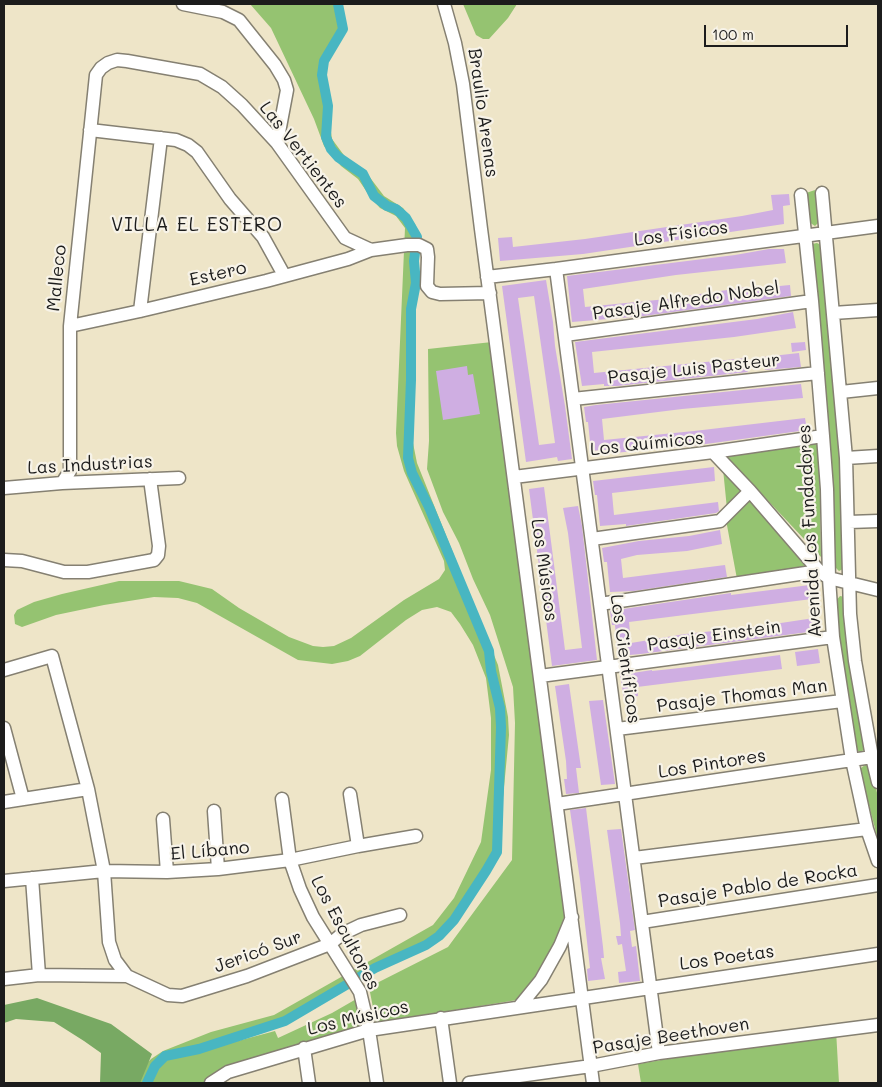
<!DOCTYPE html>
<html>
<head>
<meta charset="utf-8">
<style>
	body { margin:0 }
	#map { position:relative; width:882px; height:1087px; overflow:hidden; background:#eee5c8; font-family:Mali,sans-serif }
	canvas { display:block }
	.frame { position:absolute; inset:0; border:5px solid #1c1c1c; pointer-events:none }
	.scale { position:absolute; left:704px; top:25px; width:144px; height:22px; box-sizing:border-box; border:2px solid #1c1c1c; border-top:0; padding-left:6px; font-size:15px; line-height:18px; white-space:nowrap; color:#1c1c1c; -webkit-text-stroke:4px #f7f3e8; paint-order:stroke }
</style>
</head>
<body>
<div id="map">
<canvas width="882" height="1087"></canvas>
<div class="frame"></div>
<div class="scale">100 m</div>
</div>
<script>
const context = document.querySelector('canvas').getContext('2d');
context.lineJoin = 'round';
function paint(path, color) { context.fillStyle = color; context.fill(path, 'evenodd'); }
const toPath = rows => new Path2D(rows.map(r => 'M' + r).join(''));
function strokePath(path, color, width, dash) { context.strokeStyle = color; context.lineWidth = width; context.lineCap = dash ? 'butt' : 'round'; context.setLineDash(dash || []); context.stroke(path); }
function drawText(font, color, halo, rows, align = 'center') {
  context.font = font + ' Mali,sans-serif'; context.lineWidth = 4.5; context.setLineDash([]); context.textBaseline = 'middle'; context.strokeStyle = halo; context.fillStyle = color; for (const [text, x, y, turn = 0] of rows) {
    context.save(); context.translate(x, y); context.rotate((+turn || 0) * Math.PI / 180); context.textAlign = isNaN(turn) ? turn : align; if (halo) context.strokeText(text, 0, 0); context.fillText(text, 0, 0); context.restore();
  }
}
paint(toPath([
	[250,4,339,4,341,16,338,29,325,53,323,79,332,139,346,158,365,171,384,196,403,208,415,224,419,235,415,269,413,443,417,463,498,665,508,717,509,735,502,808,498,839,490,863,442,933,342,986,279,1023,189,1054,275,1031,278,1038,332,1013,358,998,362,1027,206,1083,151,1083,161,1064,157,1066,149,1076,146,1083,134,1083,142,1069,151,1059,163,1051,211,1032,274,1015,433,925,454,898,481,842,491,770,491,718,486,678,473,645,460,624,451,612,437,607,422,610,406,620,360,656,348,661,332,664,298,660,197,603,178,598,154,597,104,605,56,615,22,627,15,624,14,615,17,610,34,602,62,594,119,581,179,581,212,589,239,608,289,637,313,646,323,647,334,646,351,638,404,600,439,579,445,570,444,561,404,471,397,446,396,433,405,228,396,216,380,208,371,198,358,179,341,166,324,146,314,119,271,28],
	[463,4,517,4,508,18,489,39,483,39,476,35],
	[815,190,819,222,815,226,809,222,806,193],
	[817,243,821,245,842,471,845,568,839,571,834,566,812,248,812,244],
	[492,342,565,915,550,955,531,985,517,1000,376,1023,369,987,448,947,512,860,515,723,513,687,490,615,473,579,459,543,443,512,427,469,429,441,428,349],
	[819,443,821,557,726,456],
	[723,469,742,493,727,509],
	[749,500,807,568,737,579,726,520],
	[840,596,845,597,866,749,860,752,856,750,847,701,835,602],
	[865,765,871,767,878,797,878,840,860,771,861,768],
	[836,1030,839,1083,641,1083,638,1064]
]), '#95c371');
paint(toPath([
	[37,998,111,1024,152,1054,140,1083,100,1083,101,1053,84,1041,54,1022,16,1019,4,1023,4,1005]
]), '#78a963');
strokePath(toPath([
	[147,1083,155,1066,165,1056,199,1049,285,1021,375,968,426,945,439,936,454,920,486,871,497,852,501,727,500,708,491,671,489,651,429,507,412,473,408,458,411,380,411,309,416,283,414,261,417,237,406,218,396,209,387,206,374,196,363,174,338,157,331,149,326,137,328,106,322,75,324,61,343,29,338,4]
]), '#48b6c2', 10);
paint(toPath([
	[789,194,790,205,783,206,784,224,583,254,500,261,498,238,512,237,513,247,585,239,742,216,773,210,771,195],
	[769,249,784,249,786,263,676,275,583,289,585,307,667,299,747,287,748,289,790,285,791,296,644,316,572,322,567,276,735,255],
	[546,280,553,322,555,346,565,406,572,459,558,461,557,457,526,462,502,286],
	[534,296,555,443,539,445,518,298],
	[793,312,796,328,734,337,592,352,594,373,746,358,748,372,617,386,604,386,604,384,582,386,575,342,757,319],
	[805,342,806,350,792,352,791,343],
	[799,353,801,367,765,370,763,357],
	[467,366,468,375,473,374,480,414,443,420,436,371],
	[801,384,803,398,682,409,602,419,604,440,694,431,805,418,807,430,699,445,614,453,614,449,591,451,588,422,586,422,584,407,596,405],
	[714,467,715,481,612,493,614,515,718,502,719,511,716,513,626,526,626,524,600,526,597,495,595,495,593,481],
	[544,487,565,650,582,648,568,533,563,508,578,506,582,526,597,660,552,666,529,489],
	[720,530,722,544,687,551,637,555,621,559,623,578,725,565,727,577,634,591,610,592,607,562,604,562,602,548,639,541,689,536],
	[810,585,812,599,629,622,631,643,685,634,761,626,814,618,816,631,641,654,618,656,615,625,612,625,610,611,731,593,731,595],
	[818,649,820,663,797,666,795,652],
	[780,655,782,669,637,687,638,696,624,698,620,675,652,670,652,671,689,667],
	[569,684,581,768,576,768,579,793,566,794,564,779,567,779,566,761,555,686],
	[603,700,615,784,601,785,589,701],
	[586,808,603,947,604,958,601,958,605,979,588,981,587,969,590,968,580,880,570,810],
	[621,829,635,930,630,931,632,947,636,946,640,981,619,983,618,972,626,971,622,944,618,945,616,936,621,936,620,923,607,830]
]), '#cfaee2');
const minor = toPath([
	[183,4,223,12,239,20,275,65,284,80,287,90,277,143],
	[444,4,455,43,463,84,481,229,593,1083],
	[90,130,176,140,188,145,197,152,230,199,263,237,284,275],
	[822,193,846,458,850,614,855,661,872,757,878,782],
	[801,195,812,301,823,436,827,489,829,578,833,637,852,760,867,829,878,861],
	[556,269,659,1053],
	[487,277,556,269,878,226],
	[140,311,161,138],
	[833,313,878,310],
	[70,326,140,311,266,281,348,259,371,250,407,245,419,245,427,249,428,257,427,286,432,292,440,294,490,293],
	[565,335,812,301],
	[841,392,878,388],
	[573,399,818,373],
	[713,452,750,491,819,571,829,578,878,590],
	[846,458,878,456],
	[514,477,713,452,823,436],
	[62,483,70,471,70,326,96,75,101,68,108,63,117,60,127,61,200,74,222,87,242,105,277,143,345,238,371,250],
	[4,488,62,483,179,478],
	[849,522,878,521],
	[592,539,720,521,750,491],
	[4,560,22,561,64,572,88,572,154,560,158,555,159,546,150,479],
	[600,604,819,571],
	[4,670,52,656,88,789,104,871,109,942,115,960,127,976,168,995,182,996,247,976,330,944,342,934,361,925,400,915],
	[540,676,833,637],
	[4,728,23,799],
	[617,729,842,701],
	[350,794,358,846],
	[282,799,290,860,300,889,313,917,360,992,369,1030,377,1083],
	[4,802,88,789],
	[557,804,872,757],
	[214,811,218,869],
	[163,819,167,872],
	[634,858,867,829],
	[32,878,39,975],
	[4,881,104,871,167,872,218,869,290,860,358,846,416,836],
	[642,922,878,885],
	[4,979,39,975,127,976],
	[519,1007,541,980,560,946,572,917],
	[441,1018,450,1083],
	[304,1048,309,1083],
	[211,1083,228,1072,369,1030,878,954],
	[469,1083,591,1066,659,1053,878,1025]
]);
strokePath(minor, '#858072', 15);
strokePath(minor, '#fff', 12);
drawText('18px', '#1c1c1c', '#f7f3e8', [
	["Braulio Arenas",483,113,82],
	["Las Vertientes",303,155,52],
	["Los Físicos",681,234,-8],
	["Estero",218,274,-13],
	["Malleco",57,278,-84],
	["Pasaje Alfredo Nobel",686,301,-8],
	["Pasaje Luis Pasteur",694,369,-6],
	["Los Químicos",647,444,-6],
	["Las Industrias",90,465,-3],
	["Avenida Los Fundadores",810,531,-93],
	["Los Músicos",544,570,82],
	["Pasaje Einstein",714,636,-8],
	["Los Científicos",625,659,82],
	["Pasaje Thomas Man",742,696,-7],
	["Los Pintores",712,764,-9],
	["El Líbano",210,851,-5],
	["Pasaje Pablo de Rocka",758,886,-9],
	["Los Escultores",345,933,62],
	["Jericó Sur",258,952,-20],
	["Los Poetas",727,958,-8],
	["Los Músicos",358,1018,-13],
	["Pasaje Beethoven",671,1036,-9]
]);
context.letterSpacing = '1px';
drawText('19px', '#1c1c1c', '#f7f3e8', [
	["VILLA EL ESTERO",197,225]
]);
context.letterSpacing = '0px';
</script>
</body>
</html>
